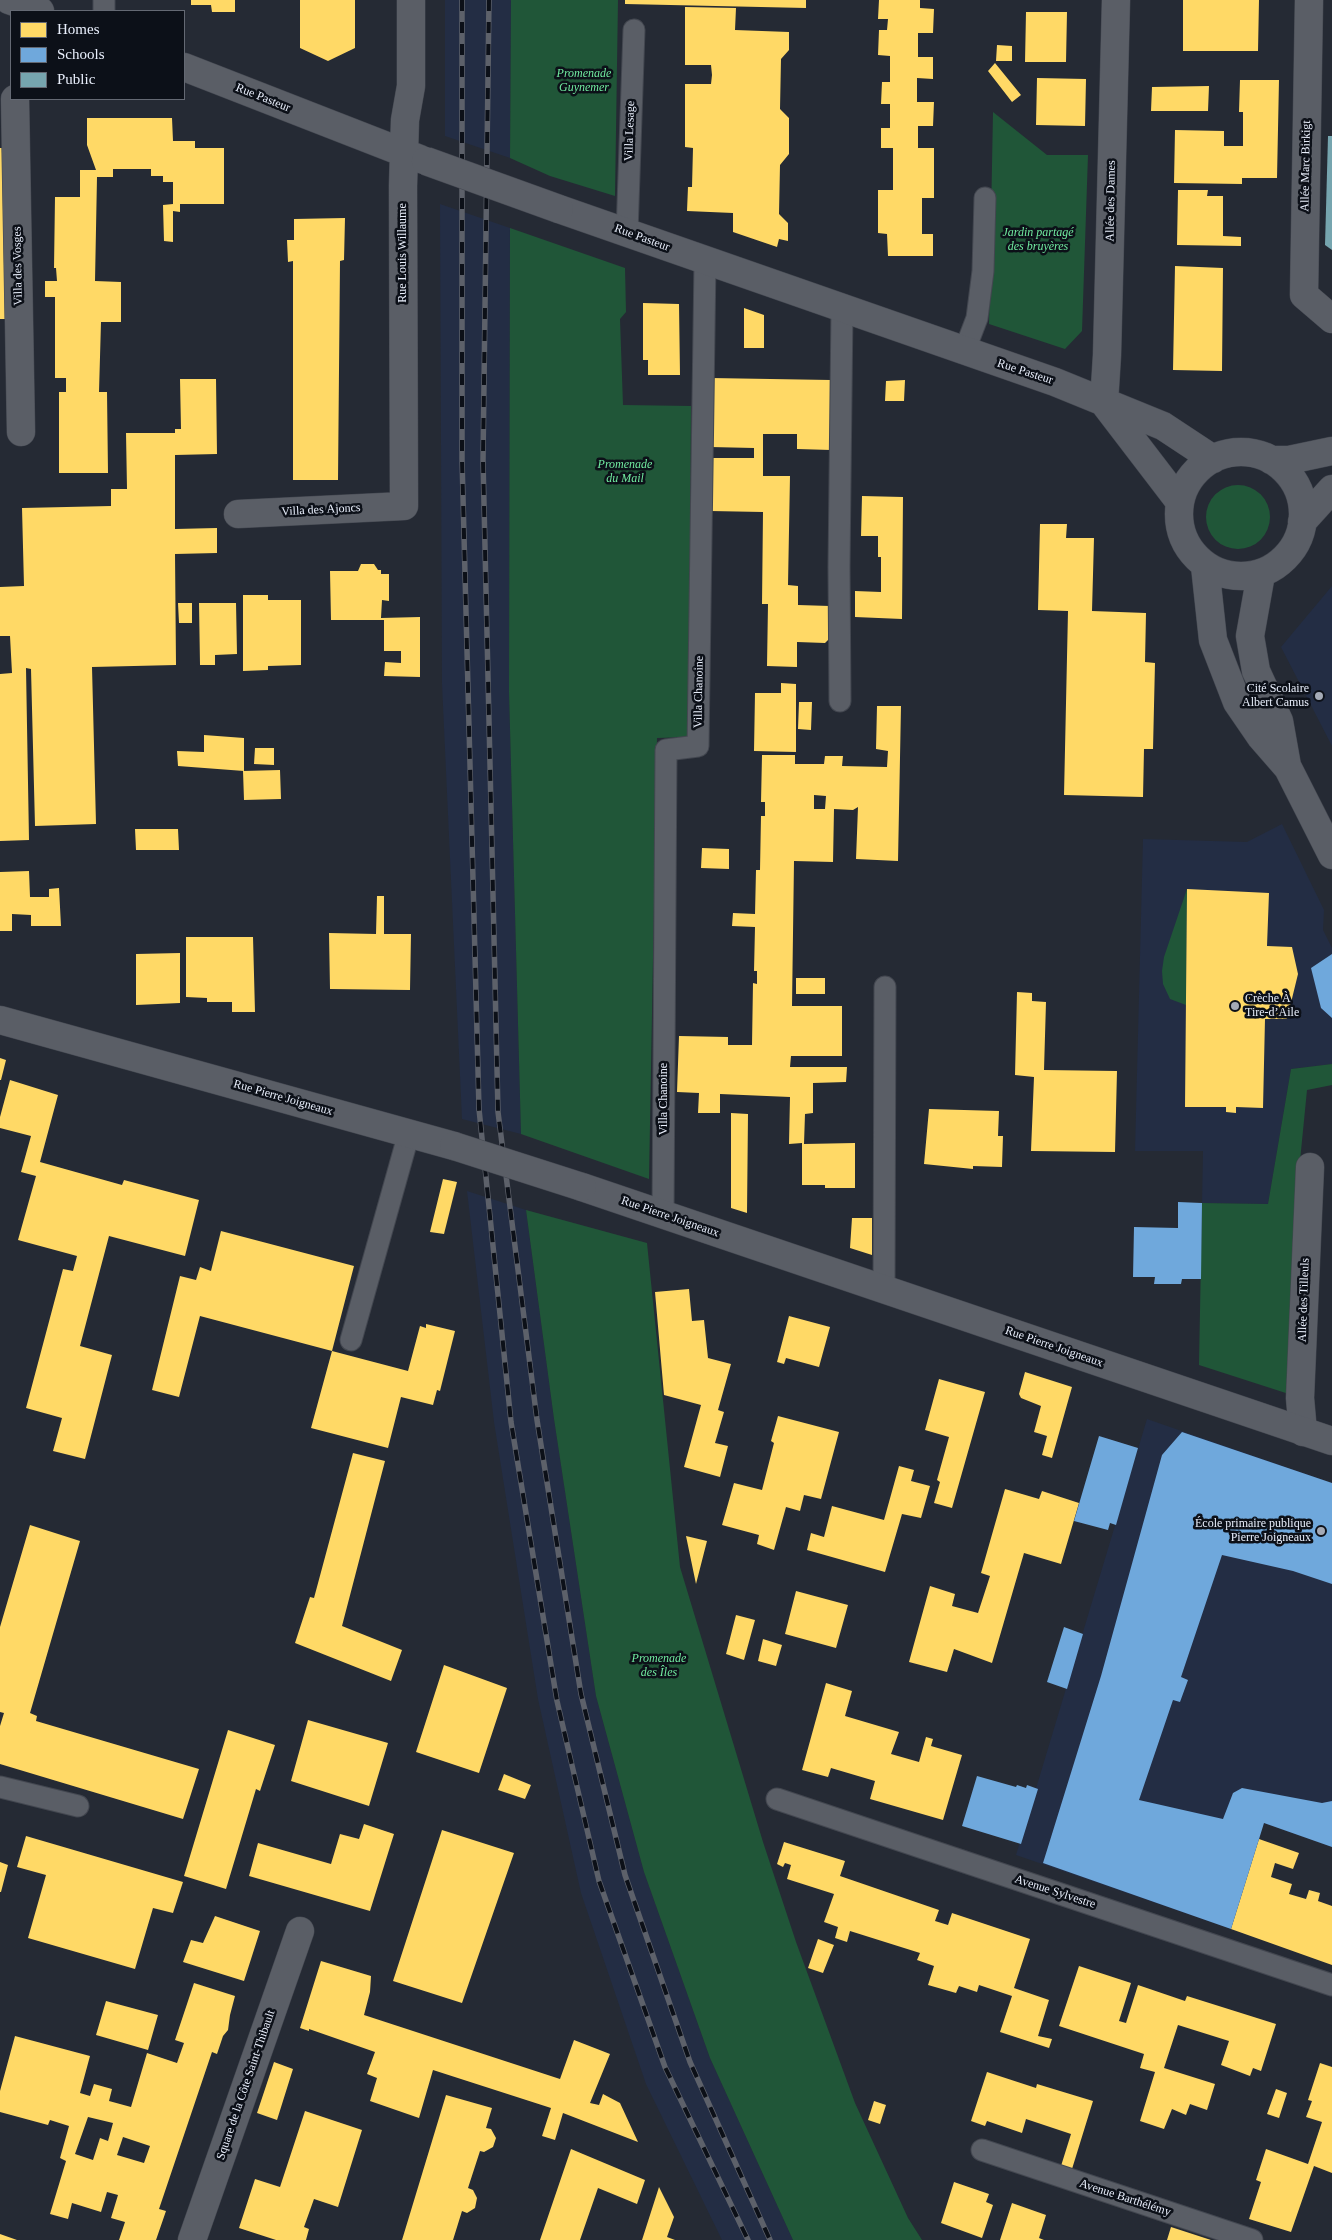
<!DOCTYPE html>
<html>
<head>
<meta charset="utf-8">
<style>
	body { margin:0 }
	#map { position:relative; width:1332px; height:2240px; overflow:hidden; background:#252a34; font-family:"Times New Roman",serif }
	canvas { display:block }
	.legend { position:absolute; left:10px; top:10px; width:175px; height:90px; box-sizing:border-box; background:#0c1018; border:1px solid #646973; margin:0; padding:6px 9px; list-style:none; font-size:15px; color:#e9effc }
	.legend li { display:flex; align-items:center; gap:10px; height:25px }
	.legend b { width:25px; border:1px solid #646973 }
</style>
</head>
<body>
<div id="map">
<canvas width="1332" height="2240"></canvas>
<ul class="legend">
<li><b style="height:14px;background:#ffd966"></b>Homes</li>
<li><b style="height:14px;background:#6fa8dc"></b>Schools</li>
<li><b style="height:14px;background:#76a5af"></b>Public</li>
</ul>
</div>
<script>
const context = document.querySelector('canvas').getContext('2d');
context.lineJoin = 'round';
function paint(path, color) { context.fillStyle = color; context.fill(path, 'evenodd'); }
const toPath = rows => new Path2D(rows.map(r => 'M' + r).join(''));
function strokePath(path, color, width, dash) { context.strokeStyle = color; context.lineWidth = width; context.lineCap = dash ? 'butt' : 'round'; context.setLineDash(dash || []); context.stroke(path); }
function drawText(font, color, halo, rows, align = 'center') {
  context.font = font + ' "Times New Roman",serif'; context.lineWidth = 5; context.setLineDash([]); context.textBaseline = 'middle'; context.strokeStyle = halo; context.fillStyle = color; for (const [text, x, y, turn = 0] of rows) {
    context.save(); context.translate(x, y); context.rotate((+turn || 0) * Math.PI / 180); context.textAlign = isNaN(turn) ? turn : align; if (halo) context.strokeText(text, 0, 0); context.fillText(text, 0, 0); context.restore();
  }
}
paint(toPath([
	[445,0,511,0,510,158,445,136],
	[440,204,510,228,509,692,521,1134,462,1119,442,684],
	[1332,586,1332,746,1281,647],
	[1282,824,1324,910,1323,930,1332,948,1332,1064,1291,1069,1268,1204,1202,1203,1203,1151,1135,1151,1143,839,1247,842],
	[467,1191,526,1210,554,1419,596,1696,644,1872,710,2058,793,2240,722,2240,646,2084,581,1893,538,1699,494,1422],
	[1147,1419,1332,1483,1332,1847,1264,1823,1231,1929,1016,1855]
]), '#232d44');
paint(toPath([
	[511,0,618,0,615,196,550,176,510,158],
	[993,112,1047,155,1088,155,1082,331,1065,349,989,324],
	[510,228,625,268,626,312,620,319,623,405,691,406,689,737,657,738,649,1179,521,1134,509,692],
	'1206 517a32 32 0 1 1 64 0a32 32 0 1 1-64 0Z',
	[1187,889,1186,1005,1170,999,1163,984,1162,971,1164,957],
	[1332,1064,1332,1085,1307,1090,1300,1161,1292,1395,1199,1365,1202,1203,1268,1204,1291,1069],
	[526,1210,647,1243,680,1567,763,1842,796,1942,855,2103,908,2218,922,2240,793,2240,710,2058,644,1872,596,1696,554,1419]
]), '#205638');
paint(toPath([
	[191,0,235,0,235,12,212,12,211,5,191,5],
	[300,0,355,0,355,48,328,61,300,48],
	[625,0,806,0,806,8,625,4],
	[879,0,920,0,920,8,934,9,933,33,918,33,918,57,933,57,933,79,917,78,917,102,934,102,933,126,918,126,918,148,934,148,934,198,922,198,922,234,933,234,933,256,888,256,887,234,878,233,878,190,893,190,893,148,881,148,881,128,890,128,890,104,881,104,882,82,890,82,890,56,878,55,879,30,887,30,888,19,878,19],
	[1183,0,1259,0,1258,51,1183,51],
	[685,7,736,8,735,30,789,32,789,50,781,59,780,109,789,118,789,154,780,165,779,214,788,223,788,241,779,239,777,247,733,232,733,213,687,211,688,187,692,187,693,148,685,147,685,84,711,84,712,75,711,65,685,65],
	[1026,12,1067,12,1066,62,1025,62],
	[997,45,1012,46,1012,61,996,61],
	[995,63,1021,95,1012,102,988,71],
	[1037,78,1086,79,1085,126,1036,125],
	[1240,80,1279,80,1277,178,1242,178,1242,184,1174,183,1175,130,1224,131,1224,146,1243,146,1243,112,1239,112],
	[1209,86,1208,111,1151,111,1152,87],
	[87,118,172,118,173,141,195,141,195,148,224,148,224,204,180,204,180,212,173,211,173,242,164,241,163,205,173,204,173,182,163,182,163,176,151,176,151,169,113,169,113,177,97,177,95,281,121,282,121,322,101,322,99,392,107,392,108,473,59,473,59,392,66,392,66,378,55,378,55,297,45,297,45,281,57,281,56,268,54,268,55,197,80,197,80,170,96,170,87,145],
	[0,148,4,148,8,319,0,319],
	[1178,190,1208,190,1207,196,1223,196,1223,236,1241,237,1241,246,1177,245],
	[345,218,344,260,340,261,338,480,293,480,293,261,288,262,287,240,294,240,294,219],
	[1175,266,1223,268,1222,371,1173,370],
	[643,303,679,304,680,375,648,375,648,360,643,360],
	[744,308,764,315,764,348,744,348],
	[710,378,831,380,831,450,797,449,797,434,763,434,763,476,790,476,788,585,798,586,798,605,830,606,829,639,825,643,797,642,797,667,767,666,768,604,762,604,763,512,710,511,710,458,754,458,754,448,710,447],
	[180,379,216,379,217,454,175,455,175,529,217,528,217,553,175,554,176,665,92,667,96,824,35,826,31,669,26,668,29,840,0,841,0,674,12,673,10,636,0,636,0,587,24,586,22,508,111,506,111,489,127,489,126,433,175,433,175,429,181,429],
	[905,380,904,401,885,401,886,381],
	[862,496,903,497,902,619,855,617,855,591,881,592,881,557,878,557,878,536,861,536],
	[1040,524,1067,524,1066,538,1094,538,1092,611,1146,613,1145,662,1155,663,1153,749,1144,749,1143,797,1064,795,1068,611,1038,610],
	[361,564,374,564,378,570,381,570,381,574,389,574,389,601,382,600,381,618,420,617,420,677,384,676,385,662,401,663,401,651,384,651,384,620,331,620,330,571,358,571],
	[243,595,268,595,268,600,301,600,301,665,268,666,268,670,243,671],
	[178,603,192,603,192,623,179,623],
	[199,603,236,603,237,654,215,655,215,665,200,665],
	[781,683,796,684,796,752,754,751,755,693,781,693],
	[799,702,812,702,811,730,798,729],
	[877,706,901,706,898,861,856,859,858,807,853,810,834,809,833,862,794,861,792,1006,842,1006,842,1056,791,1056,790,1067,847,1067,846,1082,813,1083,813,1113,805,1114,804,1144,855,1143,855,1188,825,1188,825,1185,802,1185,802,1143,789,1144,790,1097,720,1094,720,1113,698,1113,699,1093,677,1092,679,1036,728,1037,728,1045,752,1045,753,983,757,984,757,971,754,971,755,927,732,926,733,913,755,914,756,870,760,870,761,816,765,816,765,802,761,802,762,755,795,755,795,764,824,764,825,756,843,756,842,766,887,767,888,751,876,749],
	[814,795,826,796,825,809,814,809],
	[204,735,244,738,244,771,178,766,177,751,204,752],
	[255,748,274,748,274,765,254,764],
	[280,770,281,799,244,800,243,771],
	[135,829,178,829,179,850,136,850],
	[702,848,729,849,729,869,701,868],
	[29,871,30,897,49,897,49,889,59,888,61,926,31,926,31,915,12,914,12,931,0,931,0,872],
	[1187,889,1269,893,1267,946,1292,947,1298,974,1287,1019,1265,1019,1263,1108,1236,1107,1236,1113,1226,1112,1226,1107,1185,1107],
	[377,896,384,896,384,934,411,934,410,990,330,989,329,933,376,934],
	[186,937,253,937,255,1012,232,1012,232,1002,207,1002,207,998,186,997],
	[180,953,180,1003,136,1005,136,954],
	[796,978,825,978,825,994,796,994],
	[1017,992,1032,993,1032,1001,1046,1002,1044,1070,1117,1071,1115,1152,1031,1151,1034,1077,1015,1075],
	[0,1058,6,1060,1,1080,0,1080],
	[10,1080,58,1095,40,1162,122,1185,124,1180,199,1200,185,1256,109,1236,80,1346,112,1355,85,1459,53,1451,62,1418,26,1408,63,1269,73,1271,77,1256,18,1240,36,1176,21,1172,31,1136,0,1128,0,1117],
	[929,1109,999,1111,998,1136,1003,1136,1002,1167,973,1166,973,1169,924,1164],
	[731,1113,748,1114,747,1213,731,1208],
	[443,1179,457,1182,444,1234,430,1232],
	[852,1218,872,1218,872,1255,850,1248],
	[221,1231,354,1266,332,1351,200,1316,179,1397,152,1390,180,1276,196,1280,200,1267,211,1271],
	[689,1289,692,1321,704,1320,708,1358,731,1364,718,1410,724,1412,715,1443,728,1446,720,1477,684,1467,701,1405,664,1395,655,1292],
	[789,1316,830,1327,819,1367,786,1358,784,1364,777,1362],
	[426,1324,455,1331,440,1391,437,1390,433,1405,401,1397,388,1448,311,1428,332,1351,408,1371,420,1326,426,1328],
	[1025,1372,1072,1387,1052,1458,1042,1455,1047,1436,1034,1432,1041,1406,1021,1398,1019,1394],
	[939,1379,985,1392,952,1508,934,1503,940,1482,937,1480,949,1437,925,1430],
	[778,1416,839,1432,821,1499,804,1495,800,1511,786,1507,774,1550,757,1544,759,1535,722,1525,734,1483,762,1490,774,1443,771,1441],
	[353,1453,385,1461,342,1626,402,1650,391,1681,295,1643,310,1597,314,1598],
	[899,1466,914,1470,911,1481,930,1486,921,1518,902,1514,885,1572,807,1550,811,1533,824,1537,832,1506,884,1520],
	[1005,1489,1039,1499,1042,1491,1079,1503,1061,1564,1024,1553,992,1663,954,1649,947,1672,909,1662,930,1586,955,1594,952,1606,978,1613,990,1576,981,1573],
	[30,1525,80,1541,30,1713,37,1716,36,1721,199,1769,183,1819,0,1764,0,1726,4,1713,0,1712,0,1627],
	[686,1536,707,1541,696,1584],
	[796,1591,848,1605,836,1648,785,1634],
	[736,1615,755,1620,744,1660,726,1654],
	[763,1639,782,1645,776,1666,758,1661],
	[444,1665,507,1688,479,1773,416,1752],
	[826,1683,852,1691,845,1716,899,1732,891,1754,919,1762,926,1737,933,1739,931,1746,962,1755,943,1820,870,1799,875,1781,831,1768,828,1777,802,1770],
	[308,1720,388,1743,369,1806,291,1781],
	[228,1730,275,1745,260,1791,256,1789,226,1889,184,1876],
	[504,1774,531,1785,525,1799,498,1790],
	[364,1824,394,1834,370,1911,249,1876,258,1843,331,1864,340,1834,359,1839],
	[442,1830,514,1853,462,2003,393,1981],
	[26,1836,183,1882,173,1913,153,1908,135,1969,28,1938,46,1875,17,1867],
	[1259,1839,1299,1853,1293,1869,1275,1863,1271,1877,1292,1884,1289,1894,1306,1899,1309,1890,1320,1893,1318,1901,1332,1906,1332,1965,1231,1929],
	[784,1842,845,1861,840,1876,939,1910,935,1921,948,1925,952,1913,1030,1939,1014,1988,1049,2000,1038,2036,1052,2039,1049,2048,1000,2032,1012,1996,979,1985,977,1992,959,1986,956,1993,928,1985,934,1966,917,1960,920,1953,850,1931,847,1942,835,1938,838,1927,824,1922,834,1894,787,1879,791,1865,785,1863,783,1867,777,1864],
	[0,1862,8,1865,1,1892,0,1892],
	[215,1916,260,1931,244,1981,183,1962,191,1940,203,1943],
	[818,1939,834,1945,823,1973,808,1968],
	[321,1961,371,1976,370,1992,364,2015,560,2079,574,2040,610,2054,590,2103,599,2105,603,2094,620,2103,638,2142,563,2113,555,2140,542,2136,551,2108,433,2070,419,2118,370,2101,377,2078,367,2074,375,2052,309,2029,309,2031,300,2028],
	[1079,1966,1131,1983,1119,2021,1126,2023,1138,1985,1185,2001,1187,1996,1276,2024,1261,2071,1253,2068,1250,2076,1221,2065,1229,2041,1178,2025,1164,2068,1215,2084,1207,2110,1190,2104,1186,2115,1172,2109,1164,2129,1140,2121,1155,2072,1140,2068,1144,2054,1059,2026],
	[194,1983,235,1996,230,2015,228,2030,223,2036,217,2054,212,2052,159,2209,166,2211,156,2240,119,2240,125,2222,111,2218,118,2195,107,2192,101,2212,72,2203,68,2219,50,2214,66,2161,60,2158,69,2126,50,2120,48,2125,0,2112,0,2091,15,2036,90,2056,80,2093,90,2096,94,2084,112,2089,109,2101,131,2107,147,2053,177,2063,184,2043,175,2040],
	[88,2117,113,2123,108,2141,100,2138,93,2160,75,2154],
	[123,2137,150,2146,144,2163,117,2155],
	[106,2001,158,2015,148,2050,96,2035],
	[274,2062,293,2069,277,2120,257,2113],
	[1320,2063,1332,2067,1332,2173,1314,2166,1291,2232,1249,2219,1261,2182,1256,2180,1266,2149,1308,2164,1322,2122,1306,2117,1312,2101,1308,2100],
	[987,2072,1036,2088,1037,2084,1093,2101,1072,2169,1061,2166,1071,2134,1026,2119,1022,2133,987,2121,985,2126,971,2121],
	[1276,2089,1287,2093,1279,2118,1267,2114],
	[446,2095,492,2108,486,2128,491,2129,496,2138,493,2147,484,2152,480,2151,468,2188,473,2190,477,2198,475,2208,467,2213,462,2211,453,2240,402,2240],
	[874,2101,886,2105,880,2124,868,2120],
	[305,2111,362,2130,338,2207,314,2199,304,2227,309,2229,306,2240,276,2240,239,2228,255,2179,280,2187],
	[571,2149,645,2180,637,2204,598,2188,580,2240,540,2240],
	[954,2182,989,2194,986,2202,993,2205,982,2238,941,2223],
	[659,2187,674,2217,667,2237,675,2240,642,2240],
	[1012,2203,1046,2215,1039,2238,1044,2240,1000,2240],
	[1171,2227,1211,2240,1167,2240],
	[0,2234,17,2240,0,2240]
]), '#ffd966');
paint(toPath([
	[1332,954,1332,1018,1321,1008,1311,968],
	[1178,1202,1202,1203,1201,1279,1182,1279,1181,1284,1154,1284,1155,1277,1133,1277,1134,1227,1178,1228],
	[1182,1432,1332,1483,1332,1584,1293,1571,1222,1555,1181,1677,1188,1680,1180,1702,1173,1700,1139,1800,1223,1819,1233,1793,1242,1788,1322,1803,1332,1801,1332,1847,1264,1823,1231,1929,1043,1863,1101,1676,1162,1455],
	[1099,1436,1138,1448,1116,1525,1110,1523,1108,1530,1074,1521],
	[1064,1627,1083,1634,1067,1689,1047,1682],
	[977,1776,1016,1787,1017,1785,1026,1788,1027,1785,1038,1789,1021,1844,962,1826]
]), '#6fa8dc');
paint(toPath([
	[1328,136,1332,136,1332,250,1325,245]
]), '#76a5af');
const service = toPath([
	[104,11,104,0],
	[627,233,634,30],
	[964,352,977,318,983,271,985,198],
	[840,701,839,567,842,309],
	[663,1215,666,750,698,746,705,261],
	[884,1290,885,987],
	[351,1340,409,1133],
	[0,1787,78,1806],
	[777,1799,1332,1985],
	[982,2150,1252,2240]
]);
const pedestrian = toPath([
	[1309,0,1304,295,1332,319]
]);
const minor = toPath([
	[9,0,40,11],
	[184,67,420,159],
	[15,99,21,432],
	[559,209,1055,382,1163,426,1213,459],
	[1104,403,1107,355,1116,0],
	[1104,403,1179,501],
	'1179 514a62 62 0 1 1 124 0a62 62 0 1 1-124 0Z',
	[1271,460,1289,460,1332,451],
	[238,514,404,506,403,186,405,120,411,86,411,0],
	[1302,522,1332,489],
	[1205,566,1213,640,1237,702,1261,737,1288,768,1332,855],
	[1261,574,1250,636,1256,671,1279,721,1287,766],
	[1303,1432,1300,1398,1310,1167],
	[192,2240,300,1931]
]);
const tertiary = toPath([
	[0,1020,454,1146],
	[582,1187,1332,1441]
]);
strokePath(service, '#434750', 23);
strokePath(pedestrian, '#434750', 29);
strokePath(minor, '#434750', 29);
strokePath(tertiary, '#434750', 29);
strokePath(service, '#5a5e66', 21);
strokePath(pedestrian, '#5a5e66', 28);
strokePath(minor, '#5a5e66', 28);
strokePath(tertiary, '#5a5e66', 28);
const rail = toPath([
	[462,0,462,459,479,1109,511,1422,557,1701,599,1881,665,2067,748,2240],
	[489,0,483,460,498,1112,537,1420,581,1694,625,1875,690,2062,770,2240]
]);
strokePath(rail, '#5d616a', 5.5);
strokePath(rail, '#0c1018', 4, [11]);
const minorBridge = toPath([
	[426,161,559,209]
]);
const tertiaryBridge = toPath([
	[454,1146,582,1187]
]);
strokePath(minorBridge, '#434750', 29, []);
strokePath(tertiaryBridge, '#434750', 29, []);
strokePath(minorBridge, '#5a5e66', 28);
strokePath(tertiaryBridge, '#5a5e66', 28);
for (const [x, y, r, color] of [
	[1319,696,5,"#a4aab6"],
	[1235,1006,5,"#a4aab6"],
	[1321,1531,5,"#a4aab6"]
]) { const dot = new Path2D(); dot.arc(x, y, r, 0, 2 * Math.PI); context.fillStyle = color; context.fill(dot); strokePath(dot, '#0c1018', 2); }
drawText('italic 12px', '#71eba0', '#0c1018', [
	["Promenade",584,74],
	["Guynemer",584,88],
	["Jardin partagé",1038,233],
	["des bruyères",1038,247],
	["Promenade",625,465],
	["du Mail",625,479],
	["Promenade",659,1659],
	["des Îles",659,1673]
]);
drawText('12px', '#e9effc', '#0c1018', [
	["Rue Pasteur",263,98,22],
	["Villa Lesage",630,131,-88],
	["Allée Marc Birkigt",1306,166,-89],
	["Allée des Dames",1111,201,-89],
	["Rue Pasteur",642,238,20],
	["Rue Louis Willaume",403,253,-90],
	["Villa des Vosges",18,266,-91],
	["Rue Pasteur",1025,372,18],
	["Villa des Ajoncs",321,510,-3],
	["Villa Chanoine",699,692,-89],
	["Rue Pierre Joigneaux",283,1098,16],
	["Villa Chanoine",664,1099,-90],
	["Rue Pierre Joigneaux",670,1217,19],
	["Allée des Tilleuls",1304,1300,-88],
	["Rue Pierre Joigneaux",1054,1347,19],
	["Avenue Sylvestre",1055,1892,18],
	["Square de la Côte Saint-Thibault",246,2085,-71],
	["Avenue Barthélémy",1125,2198,18]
]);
drawText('12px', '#e9effc', '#0c1018', [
	["Cité Scolaire",1309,689],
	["Albert Camus",1309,703],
	["Crèche À",1245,999,"left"],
	["Tire-d’Aile",1245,1013,"left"],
	["École primaire publique",1311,1524],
	["Pierre Joigneaux",1311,1538]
], 'right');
</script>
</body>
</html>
